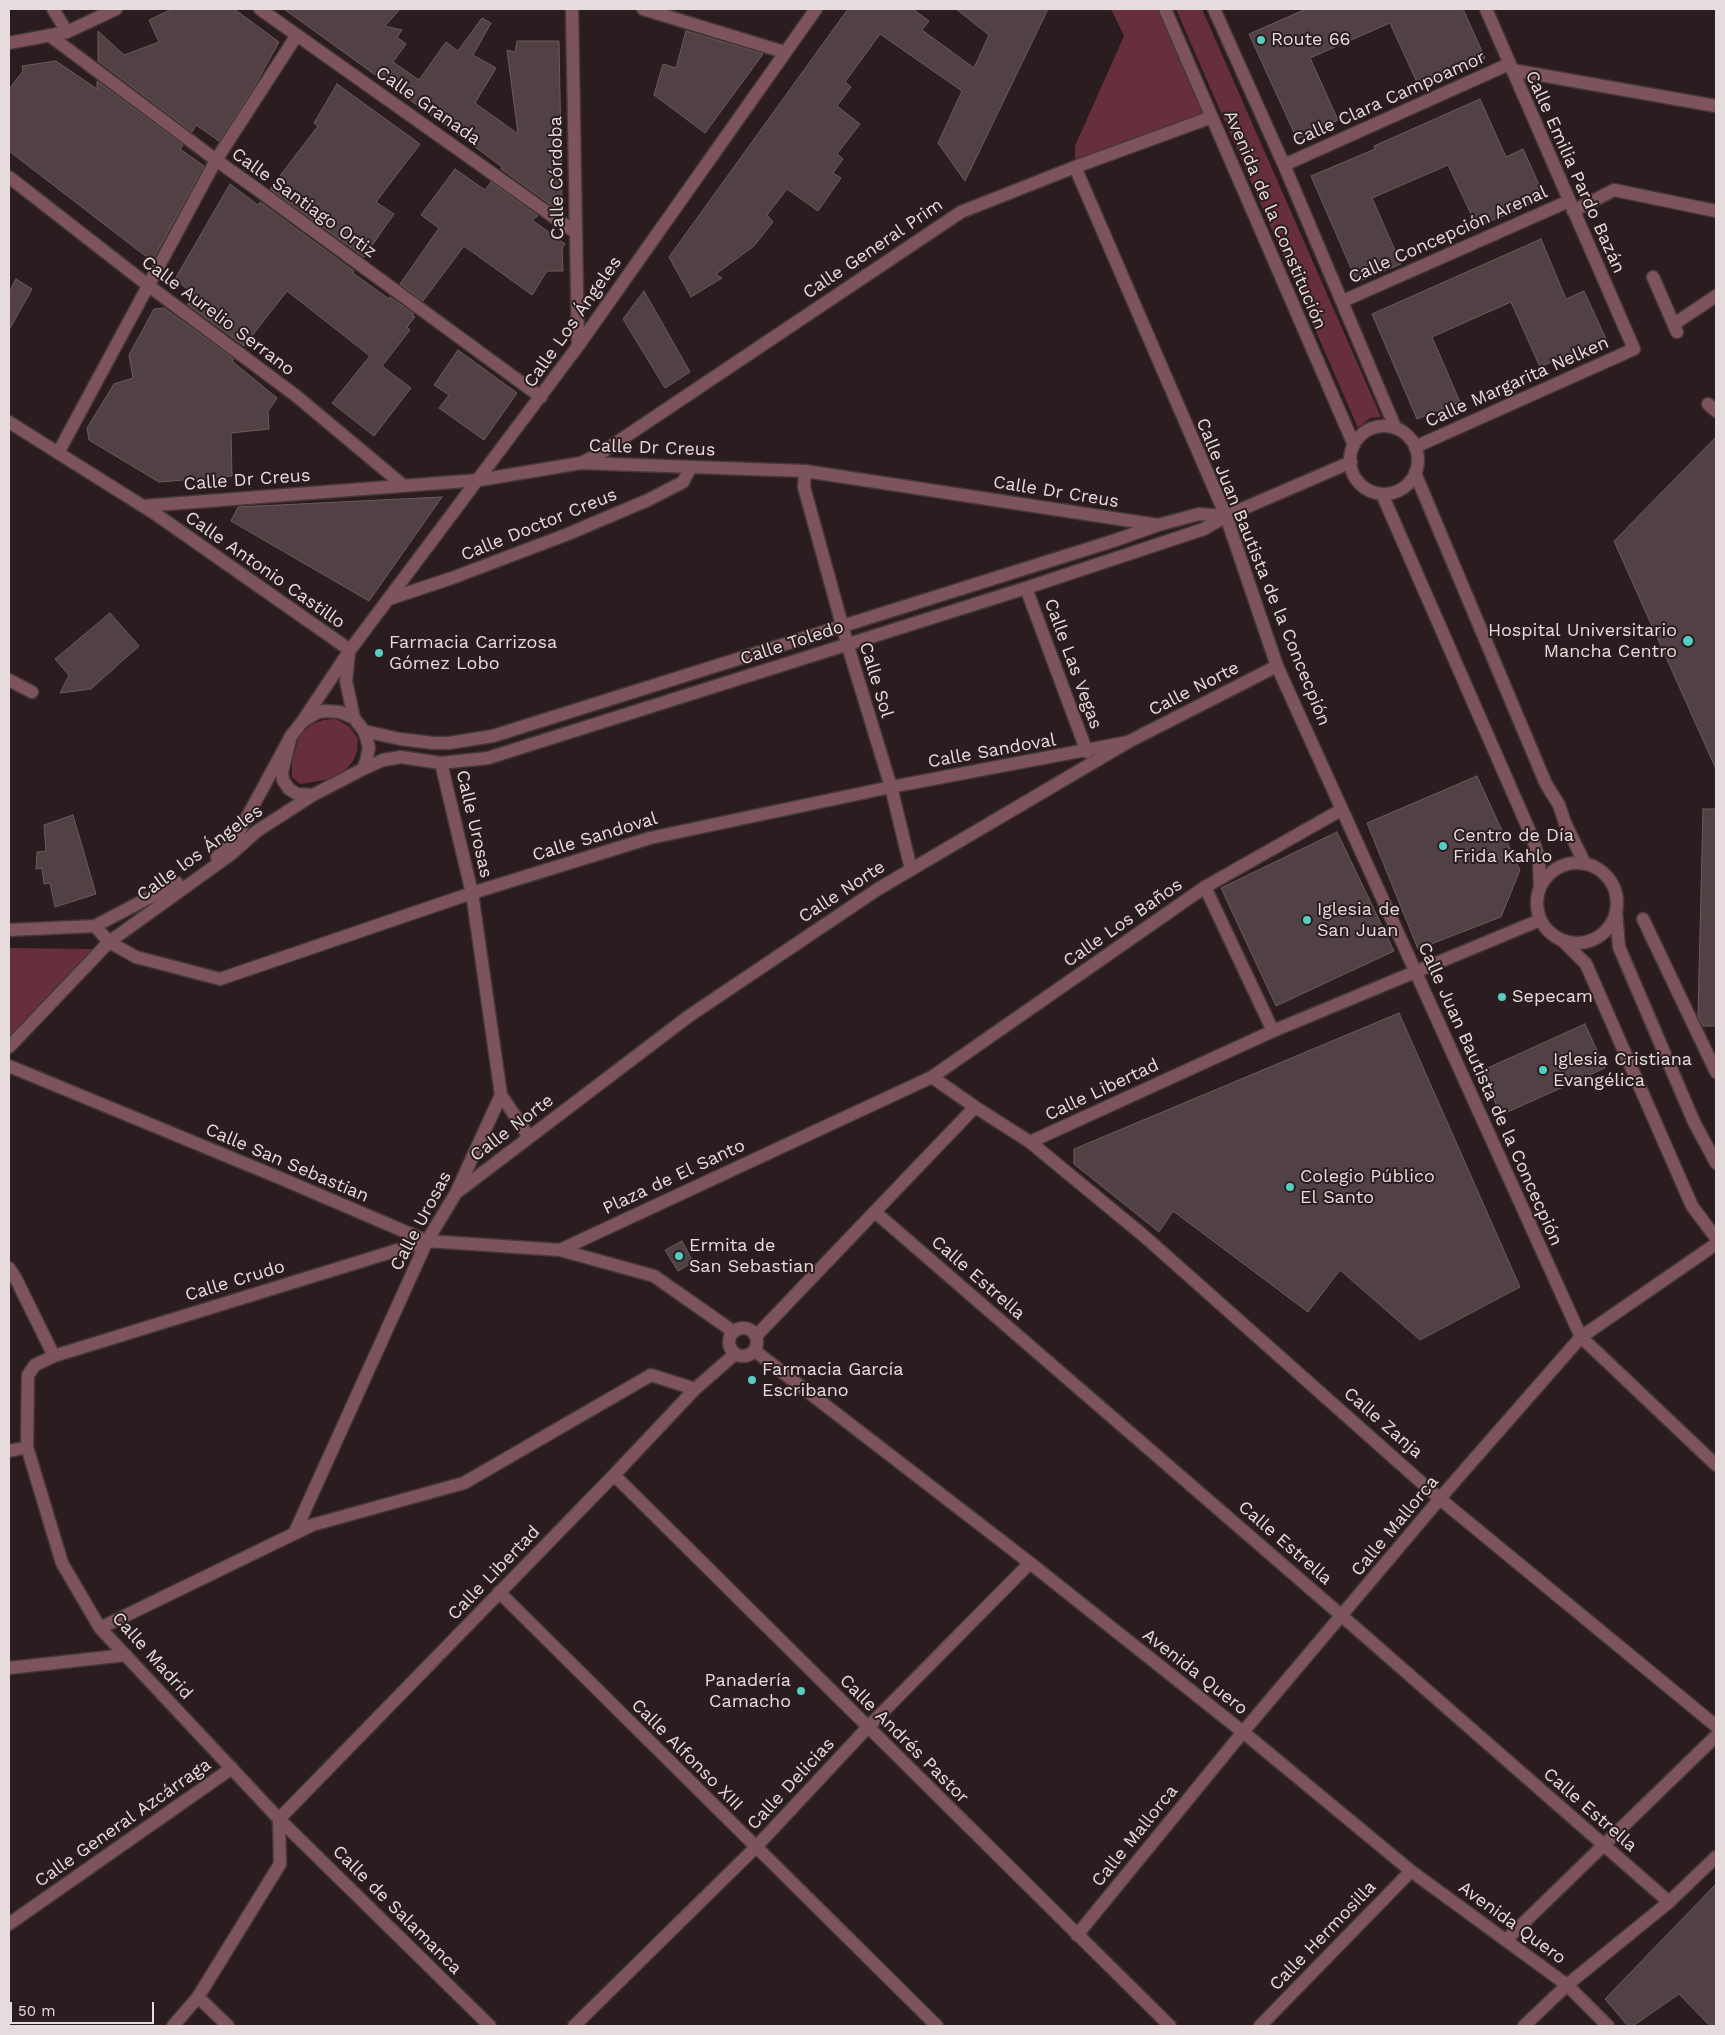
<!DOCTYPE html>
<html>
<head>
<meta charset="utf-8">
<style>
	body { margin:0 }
	#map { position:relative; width:1725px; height:2035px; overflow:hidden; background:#2b1c1f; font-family:"Work Sans",sans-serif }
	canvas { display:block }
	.frame { position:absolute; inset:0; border:10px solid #e6dcdd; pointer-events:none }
	.scale { position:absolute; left:10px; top:2002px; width:144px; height:22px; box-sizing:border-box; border:2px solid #e6dcdd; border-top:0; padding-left:6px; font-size:15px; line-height:18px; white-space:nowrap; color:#e6dcdd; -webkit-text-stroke:4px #2b1c1f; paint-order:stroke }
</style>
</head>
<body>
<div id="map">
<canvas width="1725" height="2035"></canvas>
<div class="frame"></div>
<div class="scale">50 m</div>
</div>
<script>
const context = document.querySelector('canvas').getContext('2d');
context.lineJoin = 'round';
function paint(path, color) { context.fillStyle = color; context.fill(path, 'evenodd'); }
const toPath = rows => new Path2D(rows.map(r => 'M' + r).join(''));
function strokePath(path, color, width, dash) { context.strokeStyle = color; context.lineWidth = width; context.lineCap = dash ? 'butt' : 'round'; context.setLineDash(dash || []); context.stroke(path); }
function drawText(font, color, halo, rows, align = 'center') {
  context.font = font + ' "Work Sans",sans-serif'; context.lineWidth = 4; context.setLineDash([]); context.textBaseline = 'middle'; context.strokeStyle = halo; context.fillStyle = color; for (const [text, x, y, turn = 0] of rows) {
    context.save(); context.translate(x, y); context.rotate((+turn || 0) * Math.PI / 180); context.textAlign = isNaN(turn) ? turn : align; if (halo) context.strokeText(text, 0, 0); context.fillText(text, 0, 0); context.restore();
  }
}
paint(toPath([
	[1111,9,1165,9,1212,117,1075,167,1075,146,1124,36],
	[1176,9,1202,9,1381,417,1370,418,1358,428],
	[336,719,350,727,358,739,357,752,353,761,343,773,330,779,300,784,292,777,292,763,299,736,311,725,323,720],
	[9,948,93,949,9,1037]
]), '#672e3b');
const building = toPath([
	[172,9,234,9,279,42,253,89,219,141,196,125,192,132,98,61,98,31,124,55,159,42,149,20,172,9],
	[284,9,400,9,385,26,402,30,397,37,406,44,393,62,419,80,446,42,458,51,482,18,491,23,473,55,496,68,475,103,518,134,507,50,515,52,517,41,559,41,562,202,554,207,501,169,502,167,482,152,284,9],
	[848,9,913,9,929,21,922,30,974,68,989,35,956,9,1048,9,965,181,938,143,962,91,880,34,845,82,851,87,837,106,860,124,837,154,843,159,833,173,841,178,818,211,787,189,767,215,773,222,754,246,716,274,722,278,691,297,669,257,848,9],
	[1306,9,1463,9,1485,58,1419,87,1390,23,1310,58,1338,120,1297,139,1249,34,1306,9],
	[686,31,763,54,705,133,654,95,663,64,676,68,686,31],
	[56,61,97,89,97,81,183,145,180,149,204,166,152,261,9,151,9,89,23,71,22,66,56,61],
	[337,84,420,144,376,202,394,214,364,257,270,189,318,126,314,123,337,84],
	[1480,99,1506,157,1523,149,1545,198,1477,227,1448,165,1372,198,1401,264,1357,282,1311,176,1375,149,1374,146,1480,99],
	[455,169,485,190,491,182,538,216,532,220,565,244,562,248,563,271,547,271,532,295,464,246,423,301,400,284,439,228,421,215,455,169],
	[230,184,258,205,260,202,354,271,353,273,389,299,390,297,414,314,412,316,415,317,407,327,410,330,382,366,411,388,374,436,332,403,370,356,287,291,244,346,187,304,203,302,175,279,230,184],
	[1541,239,1566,299,1584,291,1606,339,1540,367,1511,302,1432,337,1460,402,1417,419,1372,314,1541,239],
	[16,279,32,289,9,330,9,292,16,279],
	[644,291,690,372,665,388,623,319,644,291],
	[164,308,234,359,232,361,277,398,268,411,269,429,231,433,232,476,159,482,89,440,87,428,114,384,133,378,129,355,154,309,164,308],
	[458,350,517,393,484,440,439,408,449,395,434,385,458,350],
	[1716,437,1716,769,1614,541,1716,437],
	[442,497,369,601,231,521,238,507,442,497],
	[110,613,139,646,91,689,60,693,69,675,55,659,110,613],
	[1477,776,1520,870,1501,917,1418,949,1367,823,1477,776],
	[1703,809,1716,809,1716,1026,1703,1026,1698,1016,1703,809],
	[73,815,96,894,55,907,50,883,44,884,42,868,36,869,37,852,46,851,44,825,73,815],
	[1337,832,1394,951,1276,1006,1221,888,1337,832],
	[1399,1013,1520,1287,1420,1340,1340,1270,1308,1312,1173,1211,1159,1232,1074,1164,1074,1149,1399,1013],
	[1585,1024,1605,1068,1501,1115,1481,1071,1585,1024],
	[682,1241,693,1262,678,1271,665,1250,682,1241],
	[1716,1884,1716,2026,1710,2026,1679,1994,1633,2026,1628,2026,1605,1999,1716,1884]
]);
paint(building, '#524144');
strokePath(building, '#6c5b5d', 1);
const minor = toPath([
	[53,9,67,32],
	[260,9,575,232],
	[572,9,578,346],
	[643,9,784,52],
	[1165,9,1354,445],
	[1214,9,1284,165,1395,427],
	[49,35,216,160,258,190,541,397],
	[9,43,67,32,116,9],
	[1512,70,1716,106],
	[1284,165,1509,64],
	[1075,167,1226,516,1277,666,1581,1337,1716,1465],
	[9,177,149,286,295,395,404,486],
	[1573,211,1614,190,1716,211],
	[1653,277,1677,332],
	[1343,301,1569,201],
	[1674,324,1716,296],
	[1708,404,1716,411],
	[9,422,157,515,350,650],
	'1350 460a34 34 0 1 1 68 0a34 34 0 1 1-68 0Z',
	[1415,447,1634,349,1486,9],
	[58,453,216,160,297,35],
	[583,462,601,453,961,212,1075,167,1212,117],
	[805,471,804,487,847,643,891,787,911,869],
	[1415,473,1546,784,1559,805,1565,823,1585,864],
	[1382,494,1533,839,1539,860,1540,887],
	[143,506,479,480,581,463,805,471,1158,525],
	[1026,588,1087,752],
	[389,599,452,578,568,534,648,500,683,482,691,467],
	[349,652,346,681,354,718],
	[9,680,32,692],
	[326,711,340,712,354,718,364,731,367,740,369,748,366,761,363,769,313,795,297,794,289,789,283,780,282,772,291,736,302,722,318,712,326,711],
	[302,722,350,650,578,346,816,9],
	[364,731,400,739,433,743,449,743,493,736,1116,540,1158,525,1199,514,1226,516],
	[363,769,383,760,401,757,441,763,488,758,1026,588,1204,529,1226,516,1351,462],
	[217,857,222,853,239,832,291,736],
	'1537 903a40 40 0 1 1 80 0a40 40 0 1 1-80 0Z',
	[1205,887,1273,1031],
	[1616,911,1619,947,1694,1122,1716,1163],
	[1643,919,1716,1072],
	[95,926,109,942,136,957,220,979,472,893,650,838,891,787,1128,742],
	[9,930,95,926,177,883],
	[1562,940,1586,964,1692,1206,1716,1238],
	[9,1047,109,942,230,855,257,831,313,795],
	[9,1066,280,1178,427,1241,560,1250],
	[932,1077,1205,887,1341,810],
	[501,1095,529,1137],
	[1030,1142,1144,1236,1440,1499,1716,1726],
	[456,1193,689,1016,878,889,1128,742,1277,666],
	[875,1212,1342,1616,1669,1902],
	[427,1241,54,1356,35,1365,28,1375,27,1447,62,1563,100,1628,279,1819,490,2026],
	[9,1268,15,1277,54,1356],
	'729 1342a14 14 0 1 1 28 0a14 14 0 1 1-28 0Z',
	[734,1332,654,1276,560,1250,932,1077,975,1107],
	[756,1336,975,1107,1030,1142,1273,1031,1540,920],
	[755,1351,1030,1563,1243,1732,1411,1871,1567,1985,1608,2026],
	[9,1451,27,1447],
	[614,1475,1170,2026],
	[294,1534,427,1241,456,1193,501,1095,472,893,441,763],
	[499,1592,937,2026],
	[100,1628,312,1525,464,1483,651,1375,695,1389],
	[9,1668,126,1655],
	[279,1819,614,1475,695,1389,735,1354],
	[9,1924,232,1768],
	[1077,1935,1243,1732,1448,1489,1581,1337,1716,1244],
	[1506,1940,1716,1736],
	[198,1997,228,2026],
	[173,2026,198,1997,280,1864,279,1819],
	[574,2026,755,1848,868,1727,1030,1563],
	[1260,2026,1411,1871],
	[1524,2026,1567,1985,1669,1902,1716,1857]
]);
strokePath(minor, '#45373a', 15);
strokePath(minor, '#7d545b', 12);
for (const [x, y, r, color] of [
	[1261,40,5,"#56cec4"],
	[1688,641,6,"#56cec4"],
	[379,653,5,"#56cec4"],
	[1443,846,5,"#56cec4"],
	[1307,920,5,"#56cec4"],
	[1502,997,5,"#56cec4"],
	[1543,1070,5,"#56cec4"],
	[1290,1187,5,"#56cec4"],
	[679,1256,5,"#56cec4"],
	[752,1380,5,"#56cec4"],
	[801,1691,5,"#56cec4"]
]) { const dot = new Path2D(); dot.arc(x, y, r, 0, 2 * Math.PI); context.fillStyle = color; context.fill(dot); strokePath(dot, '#2b1c1f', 2); }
drawText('18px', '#e6dcdd', '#2b1c1f', [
	["Route 66",1271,40],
	["Hospital Universitario",1677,631,"right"],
	["Mancha Centro",1677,652,"right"],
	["Farmacia Carrizosa",389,643],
	["Gómez Lobo",389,664],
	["Centro de Día",1453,836],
	["Frida Kahlo",1453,857],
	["Iglesia de",1317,910],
	["San Juan",1317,931],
	["Sepecam",1512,997],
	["Iglesia Cristiana",1553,1060],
	["Evangélica",1553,1081],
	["Colegio Público",1300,1177],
	["El Santo",1300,1198],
	["Ermita de",689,1246],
	["San Sebastian",689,1267],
	["Farmacia García",762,1370],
	["Escribano",762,1391],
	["Panadería",791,1681,"right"],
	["Camacho",791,1702,"right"]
], 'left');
drawText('18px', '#e6dcdd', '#2b1c1f', [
	["Calle Clara Campoamor",1389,99,-24],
	["Calle Granada",428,106,35],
	["Calle Emilia Pardo Bazán",1575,172,66],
	["Calle Córdoba",557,178,-91],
	["Calle Santiago Ortiz",304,203,36],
	["Avenida de la Constitución",1275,220,67],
	["Calle Concepción Arenal",1448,235,-24],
	["Calle General Prim",873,249,-34],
	["Calle Aurelio Serrano",218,316,37],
	["Calle Los Ángeles",573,322,-55],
	["Calle Margarita Nelken",1517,382,-24],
	["Calle Dr Creus",652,448,2],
	["Calle Dr Creus",247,480,-4],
	["Calle Dr Creus",1056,492,9],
	["Calle Doctor Creus",539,525,-22],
	["Calle Antonio Castillo",265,570,35],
	["Calle Juan Bautista de la Concecpión",1263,572,68],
	["Calle Toledo",792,643,-18],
	["Calle Las Vegas",1073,664,70],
	["Calle Sol",876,680,73],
	["Calle Norte",1194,689,-27],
	["Calle Sandoval",992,751,-10],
	["Calle Urosas",474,824,77],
	["Calle Sandoval",595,837,-17],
	["Calle los Ángeles",200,853,-36],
	["Calle Norte",842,892,-33],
	["Calle Los Baños",1123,923,-35],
	["Calle Libertad",1102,1090,-25],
	["Calle Juan Bautista de la Concecpión",1490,1094,66],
	["Calle Norte",512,1128,-37],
	["Calle San Sebastian",287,1163,23],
	["Plaza de El Santo",674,1177,-25],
	["Calle Urosas",421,1221,-62],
	["Calle Estrella",978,1278,41],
	["Calle Crudo",235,1281,-17],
	["Calle Zanja",1383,1423,41],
	["Calle Mallorca",1395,1526,-50],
	["Calle Estrella",1285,1543,41],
	["Calle Libertad",494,1573,-46],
	["Calle Madrid",152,1656,48],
	["Avenida Quero",1195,1672,38],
	["Calle Andrés Pastor",904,1739,45],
	["Calle Alfonso XIII",687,1755,45],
	["Calle Delicias",791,1784,-47],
	["Calle Estrella",1590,1810,41],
	["Calle General Azcárraga",123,1823,-35],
	["Calle Mallorca",1135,1836,-51],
	["Calle de Salamanca",397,1910,45],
	["Avenida Quero",1512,1923,36],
	["Calle Hermosilla",1323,1936,-46]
]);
</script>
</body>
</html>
